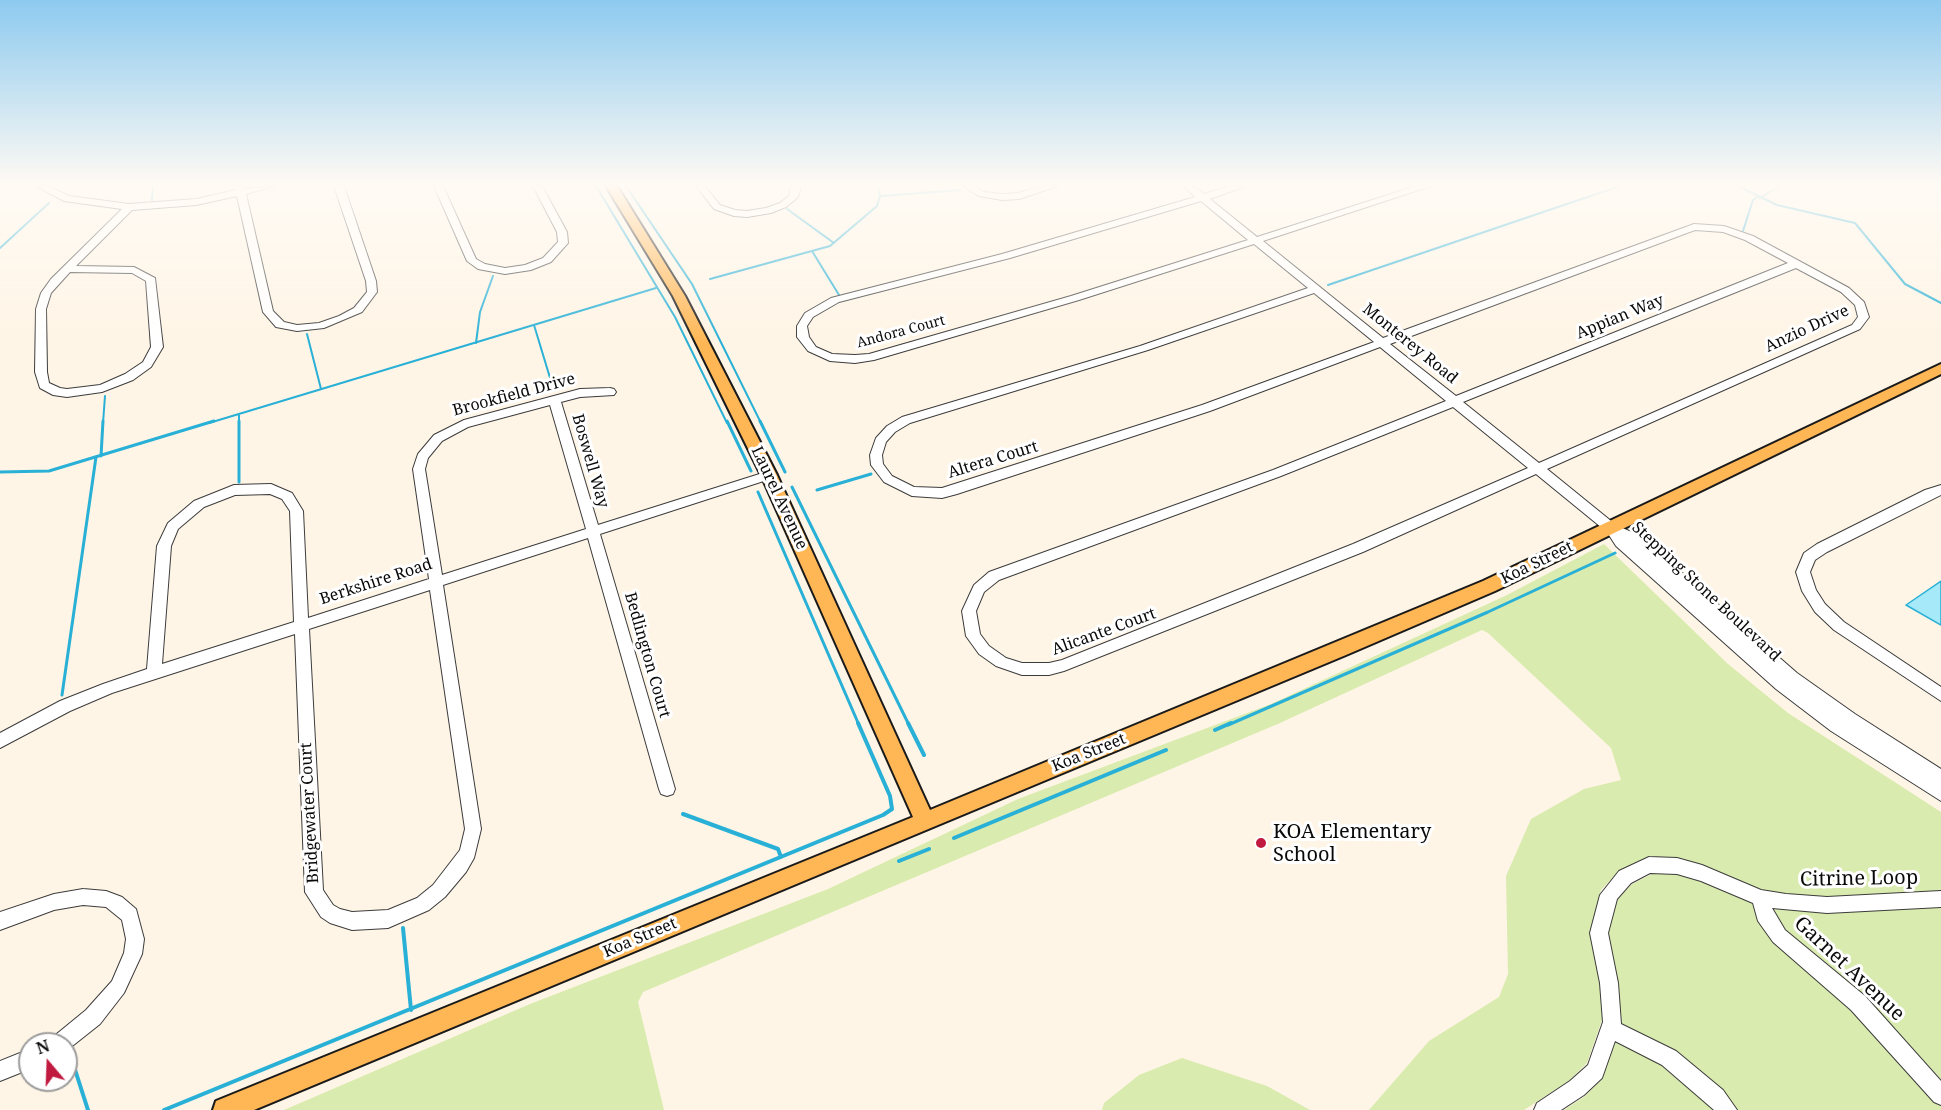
<!DOCTYPE html>
<html>
<head>
<meta charset="utf-8">
<style>
	body { margin:0 }
	#map { position:relative; width:1941px; height:1110px; overflow:hidden; background:#fff5e6; font-family:"Noto Serif",serif }
	canvas { display:block }
	.north { position:absolute; left:18px; top:1032px; width:60px; height:60px; box-sizing:border-box; background:#fff; border:2px solid #9d9d9d; border-radius:50%; rotate:341deg; font-size:16px; font-weight:700; line-height:24px; text-align:center; color:#090909 }
	.north::after { content:''; display:block; margin:auto; width:21px; height:27px; background:#c11a40; clip-path:polygon(50% 0,100% 100%,50% 72%,0 100%) }
</style>
</head>
<body>
<div id="map">
<canvas width="1941" height="1110"></canvas>
<div class="north">N</div>
</div>
<script>
const context = document.querySelector('canvas').getContext('2d');
context.lineJoin = 'round';
function paint(path, color) { context.fillStyle = color; context.fill(path, 'evenodd'); }
const toPath = rows => new Path2D(rows.map(r => 'M' + r).join(''));
function strokePath(path, color, width, dash) { context.strokeStyle = color; context.lineWidth = width; context.lineCap = dash ? 'butt' : 'round'; context.setLineDash(dash || []); context.stroke(path); }
function drawText(font, color, halo, rows, align = 'center') {
  context.font = font + ' "Noto Serif",serif'; context.lineWidth = 6; context.setLineDash([]); context.textBaseline = 'middle'; context.strokeStyle = halo; context.fillStyle = color; for (const [text, x, y, turn = 0] of rows) {
    context.save(); context.translate(x, y); context.rotate((+turn || 0) * Math.PI / 180); context.textAlign = isNaN(turn) ? turn : align; if (halo) context.strokeText(text, 0, 0); context.fillText(text, 0, 0); context.restore();
  }
}
paint(toPath([
	[1604,544,1728,664,1788,713,1941,812,1941,892,1822,897,1782,895,1759,891,1673,859,1643,859,1619,871,1601,890,1591,928,1601,980,1603,1017,1587,1063,1570,1080,1524,1110,1369,1110,1429,1041,1499,997,1508,974,1506,876,1531,819,1584,789,1621,780,1611,748,1488,633,1482,630,1280,723,643,992,638,1002,664,1110,284,1110,530,1004,828,889,1018,799,1271,704,1507,595],
	[1654,873,1680,874,1703,880,1754,902,1941,1104,1941,1110,1736,1110,1620,1026,1607,937,1616,901,1632,884],
	[1770,907,1832,912,1941,907,1941,1085,1784,932],
	[1616,1040,1668,1065,1719,1110,1564,1110,1584,1097,1602,1079],
	[1182,1058,1267,1086,1310,1110,1102,1110,1104,1103,1139,1075]
]), '#d9ebae');
const water = toPath([
	[1941,581,1941,625,1906,605,1941,581]
]);
paint(water, '#a6eafa');
strokePath(water, '#29b0d6', 1.5);
strokePath(toPath([
	[596,186,675,317,727,423],
	[626,186,692,284,761,423],
	[1738,186,1777,205,1855,223,1905,284,1941,303],
	[881,196,960,190],
	[1760,198,1779,186],
	[152,200,153,186],
	[787,209,834,243],
	[1743,231,1753,200,1757,197],
	[0,248,49,203],
	[812,251,839,295],
	[710,279,830,246,877,206,880,196,878,186],
	[1328,285,1620,186],
	[534,325,554,391],
	[307,334,321,389],
	[476,343,480,312,493,276],
	[239,415,239,423],
	[103,423,105,396],
	[209,423,656,288]
]), '#29b0d6', 2);
strokePath(toPath([
	[239,421,239,482],
	[727,421,751,471],
	[760,421,785,472],
	[101,456,103,421],
	[0,472,49,471,214,421],
	[792,487,909,725],
	[817,490,871,474],
	[758,492,859,725],
	[62,695,96,457],
	[1228,725,1488,612,1615,553]
]), '#29b0d6', 3);
strokePath(toPath([
	[908,723,924,755],
	[1215,730,1231,723],
	[683,814,778,849,781,857],
	[954,838,1166,750],
	[899,861,929,849],
	[403,928,411,1010],
	[69,1051,88,1110],
	[164,1110,883,815,892,809,890,796,858,723]
]), '#29b0d6', 4);
const minor = toPath([
	[36,186,48,186,69,196,129,204,196,199,236,190,235,186,245,186,245,189,274,186,246,194,273,311,284,322,297,325,319,323,339,316,354,308,367,292,366,281,334,186,344,186,376,281,377,292,362,312,324,328,297,331,276,327,263,312,237,196,196,205,132,210,76,266,134,267,155,278,163,347,151,367,133,380,102,392,67,397,53,395,40,388,35,372,36,309,41,293,51,279,122,209,64,201,36,186],
	[70,272,132,273,146,281,151,347,143,362,125,374,100,385,67,389,60,388,49,383,47,372,46,309,51,293,70,272],
	[434,186,443,186,476,259,485,264,505,268,525,265,543,258,558,242,557,232,533,186,542,186,567,232,568,243,551,262,531,270,505,274,478,269,467,261,434,186],
	[696,186,705,186,720,205,735,210,747,211,766,208,780,203,789,196,791,186,801,186,798,197,786,207,771,213,747,217,734,216,714,209,696,186],
	[963,186,975,186,984,192,1002,194,1018,193,1042,186,1058,186,1019,199,1002,200,979,196,963,186],
	[1184,186,1194,186,1204,194,1230,186,1246,186,1210,199,1257,237,1416,186,1431,186,1263,241,1383,338,1694,224,1724,226,1753,236,1849,288,1864,302,1869,317,1860,329,1547,469,1616,525,1640,536,1797,673,1855,714,1941,769,1941,801,1831,731,1776,689,1616,546,1607,532,1536,474,1363,552,1064,671,1049,675,1022,675,996,666,979,654,966,636,962,611,974,585,989,572,1273,470,1446,401,1380,347,1210,411,957,494,942,498,912,496,884,482,871,465,870,455,876,438,887,426,902,417,1140,346,1308,288,1254,244,1079,300,874,360,855,363,830,361,808,351,797,337,797,326,805,313,831,298,1002,254,1195,197,1184,186],
	[1201,201,1248,240,1071,296,869,354,855,355,832,354,816,347,809,337,807,326,813,317,839,302,1010,258,1201,201],
	[1695,230,1723,232,1745,240,1788,263,1456,396,1390,344,1695,230],
	[1796,268,1841,292,1855,305,1858,317,1852,325,1539,463,1463,402,1796,268],
	[1314,293,1374,342,1202,405,942,488,914,487,892,476,883,464,882,455,886,442,895,432,910,423,1148,350,1314,293],
	[1453,407,1528,468,1353,544,1062,660,1049,663,1022,663,1006,658,989,646,980,634,976,611,984,592,999,580,1281,476,1453,407],
	[610,388,614,389,616,392,614,395,580,397,561,402,598,525,769,471,775,475,773,478,600,534,675,789,673,794,667,796,661,794,659,789,588,538,443,585,481,829,474,858,466,872,445,897,429,910,388,928,352,930,330,923,321,917,305,892,295,634,112,693,70,711,0,748,0,733,60,701,103,684,147,669,157,546,168,523,194,501,234,485,271,484,292,493,303,511,308,618,429,579,413,469,418,454,434,435,464,420,580,389,610,388],
	[550,405,586,529,442,575,425,469,428,458,442,441,468,427,550,405],
	[270,494,282,499,290,511,294,622,162,664,171,546,178,529,204,507,235,495,270,494],
	[430,590,465,829,460,850,433,885,417,898,388,910,352,912,340,909,333,905,323,890,309,629,430,590],
	[1941,485,1941,495,1827,552,1815,560,1810,572,1816,590,1825,604,1844,622,1941,687,1941,701,1834,630,1815,612,1802,591,1796,572,1804,553,1817,544,1925,490,1941,485],
	[1649,857,1677,858,1702,865,1761,890,1786,894,1827,897,1941,891,1941,907,1827,913,1772,908,1785,930,1865,996,1941,1081,1941,1105,1934,1102,1851,1010,1773,942,1758,921,1753,903,1701,881,1677,874,1650,873,1631,883,1617,899,1608,933,1618,983,1621,1024,1676,1051,1723,1090,1737,1110,1714,1110,1662,1065,1615,1041,1602,1078,1584,1095,1561,1110,1534,1110,1537,1103,1570,1081,1588,1065,1603,1022,1600,983,1590,933,1600,895,1619,871,1649,857],
	[83,889,106,891,122,897,136,909,144,939,142,954,124,993,100,1024,66,1051,66,1044,51,1044,53,1037,86,1010,112,981,124,953,126,939,122,920,106,907,83,905,54,910,0,930,0,912,54,894,83,889],
	[30,1049,30,1069,0,1081,0,1061,30,1049]
]);
const major = toPath([
	[606,186,617,186,685,296,777,475,930,810,1483,581,1941,364,1941,374,1495,591,1346,655,254,1110,213,1110,216,1101,913,817,761,475,673,296,606,186]
]);
strokePath(minor, '#3c3c3c', 2);
strokePath(major, '#1a1a1a', 4);
paint(minor, '#fff');
paint(major, '#ffb756');
const sky = context.createLinearGradient(0, 0, 0, 342);
sky.addColorStop(0, '#8dcaef');
sky.addColorStop(0.54, '#fffaf4');
sky.addColorStop(1, '#fffaf400');
context.fillStyle = sky;
context.fillRect(0, 0, 1941, 342);
for (const [x, y, r, color] of [
	[1261,843,6,"#c11a40"]
]) { const dot = new Path2D(); dot.arc(x, y, r, 0, 2 * Math.PI); context.fillStyle = color; context.fill(dot); strokePath(dot, '#fff', 2); }
drawText('14px', '#090909', '#fff', [
	["Andora Court",901,332,-15]
]);
drawText('16px', '#090909', '#fff', [
	["Appian Way",1620,317,-22],
	["Anzio Drive",1807,329,-25],
	["Monterey Road",1410,344,39],
	["Brookfield Drive",514,395,-15],
	["Altera Court",993,460,-17],
	["Boswell Way",590,461,74],
	["Laurel Avenue",779,498,65],
	["Koa Street",1537,563,-26],
	["Berkshire Road",376,582,-18],
	["Stepping Stone Boulevard",1706,592,43],
	["Alicante Court",1104,632,-20],
	["Bedlington Court",647,655,74],
	["Koa Street",1089,753,-22],
	["Bridgewater Court",310,813,-93],
	["Koa Street",640,938,-23]
]);
drawText('20px', '#090909', '#fff', [
	["KOA Elementary",1273,832],
	["School",1273,855]
], 'left');
drawText('20px', '#090909', '#fff', [
	["Citrine Loop",1859,879,-1],
	["Garnet Avenue",1849,969,43]
]);
</script>
</body>
</html>
